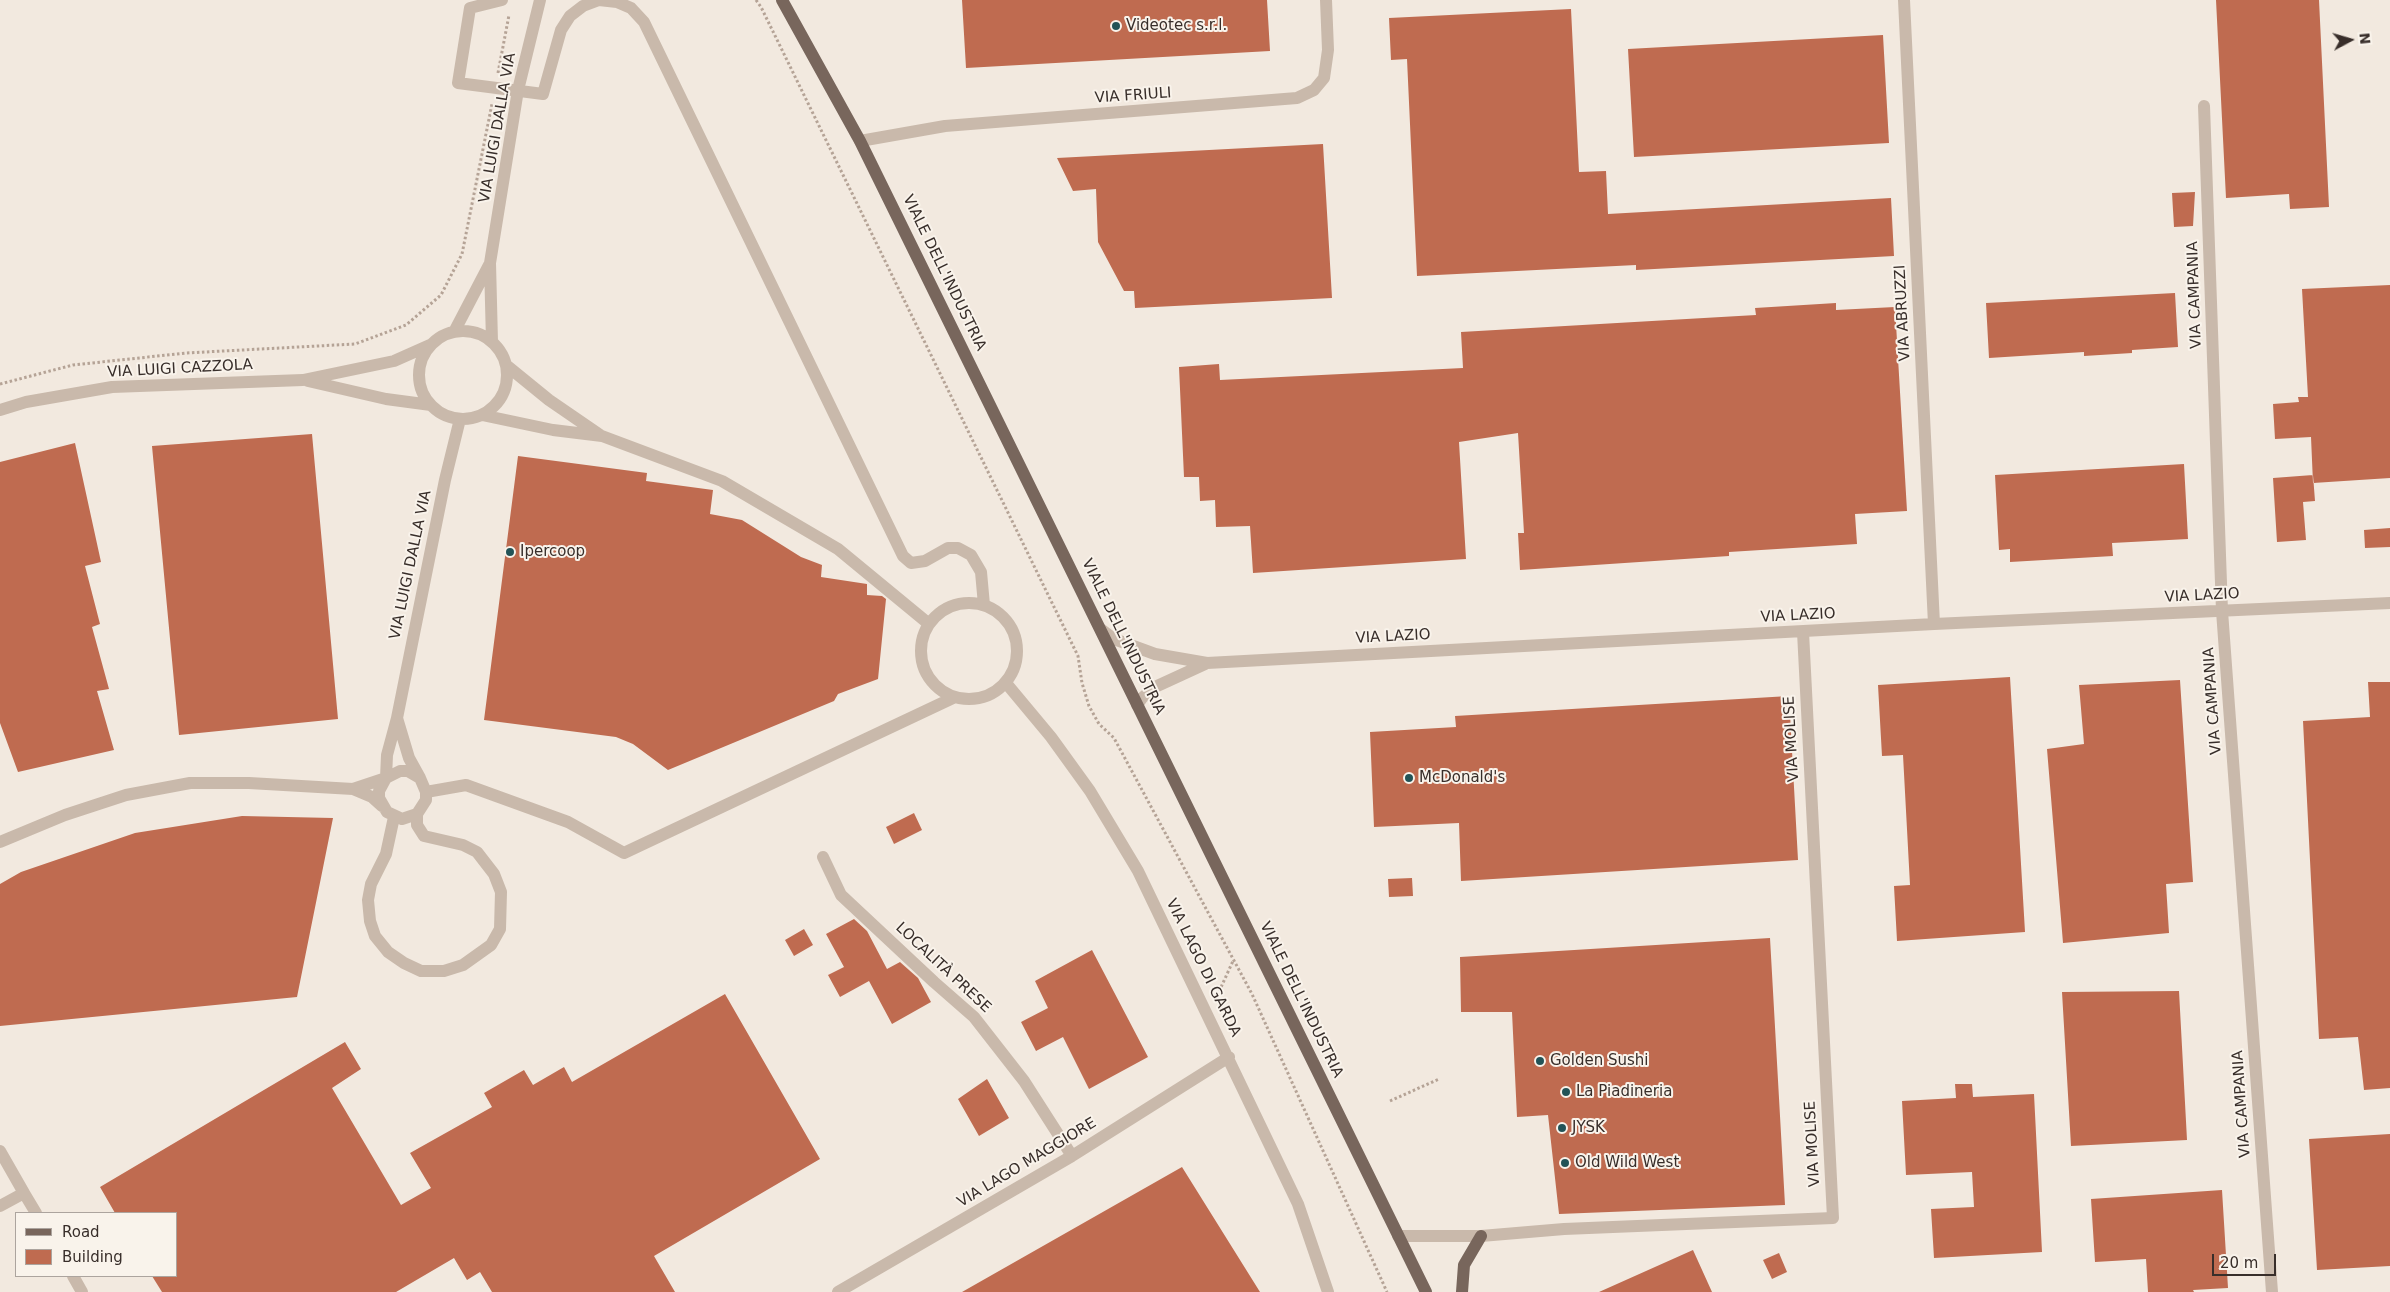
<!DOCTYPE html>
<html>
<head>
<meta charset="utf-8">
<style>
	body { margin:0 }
	#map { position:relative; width:2390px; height:1292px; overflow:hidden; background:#f2e9df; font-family:"DejaVu Sans",sans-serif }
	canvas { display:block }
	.legend { position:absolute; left:15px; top:1212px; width:162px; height:65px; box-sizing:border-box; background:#f9f3eb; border:1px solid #aca49e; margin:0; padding:6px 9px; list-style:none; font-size:15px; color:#382e2a }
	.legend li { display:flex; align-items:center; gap:10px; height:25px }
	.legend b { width:25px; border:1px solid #aca49e }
	.north { position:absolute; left:2325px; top:15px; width:50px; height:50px; -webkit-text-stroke:4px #f9f3eb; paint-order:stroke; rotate:84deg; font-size:14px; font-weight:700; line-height:20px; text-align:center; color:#382e2a }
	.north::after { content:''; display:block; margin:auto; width:18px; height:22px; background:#382e2a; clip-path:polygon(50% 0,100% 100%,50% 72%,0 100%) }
	.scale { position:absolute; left:2212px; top:1254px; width:64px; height:22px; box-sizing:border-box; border:2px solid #382e2a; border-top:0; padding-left:6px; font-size:15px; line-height:18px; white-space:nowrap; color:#382e2a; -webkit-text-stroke:4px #f9f3eb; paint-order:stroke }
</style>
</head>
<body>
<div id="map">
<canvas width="2390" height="1292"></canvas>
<ul class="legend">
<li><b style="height:6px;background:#78665c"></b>Road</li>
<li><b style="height:14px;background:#bf6b50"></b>Building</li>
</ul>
<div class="north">N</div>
<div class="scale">20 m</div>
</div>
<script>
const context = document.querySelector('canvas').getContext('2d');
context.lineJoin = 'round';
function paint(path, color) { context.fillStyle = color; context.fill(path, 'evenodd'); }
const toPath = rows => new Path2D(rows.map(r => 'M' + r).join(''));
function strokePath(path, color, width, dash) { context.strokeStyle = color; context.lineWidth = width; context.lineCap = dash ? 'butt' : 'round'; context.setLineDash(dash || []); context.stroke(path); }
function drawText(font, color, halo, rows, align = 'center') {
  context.font = font + ' "DejaVu Sans",sans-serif'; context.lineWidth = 4; context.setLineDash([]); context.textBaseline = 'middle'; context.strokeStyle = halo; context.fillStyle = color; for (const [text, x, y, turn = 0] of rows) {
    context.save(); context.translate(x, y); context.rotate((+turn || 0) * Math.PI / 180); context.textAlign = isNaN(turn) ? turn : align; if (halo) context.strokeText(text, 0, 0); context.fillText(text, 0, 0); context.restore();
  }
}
paint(toPath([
	[962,0,1267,0,1270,51,966,68],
	[2216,0,2319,0,2329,207,2290,209,2289,194,2226,198],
	[1571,9,1579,172,1606,171,1608,214,1891,198,1894,256,1636,270,1636,265,1417,276,1407,59,1391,60,1389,18],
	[1883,35,1889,143,1634,157,1628,49],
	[1323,144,1332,298,1135,308,1134,291,1124,291,1098,242,1096,189,1073,191,1057,158],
	[2195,192,2193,226,2174,227,2172,193],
	[2390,285,2390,478,2313,483,2311,437,2275,439,2273,404,2299,402,2298,397,2308,397,2302,289],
	[2175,293,2178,347,2132,350,2132,353,2084,356,2084,352,1989,358,1986,303],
	[1836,303,1836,310,1895,307,1907,511,1855,514,1857,544,1729,552,1729,556,1520,570,1518,533,1524,533,1518,433,1459,442,1466,559,1253,573,1250,526,1216,527,1215,500,1200,501,1199,477,1184,477,1179,367,1219,364,1220,380,1463,368,1461,332,1756,315,1755,308],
	[312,434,338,719,179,735,152,446],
	[75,443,101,562,85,566,100,624,92,627,109,689,97,691,114,750,18,772,0,723,0,462],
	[518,456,647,473,646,481,713,490,710,514,742,520,801,557,822,565,821,577,867,584,867,595,882,596,886,599,878,679,838,694,834,701,668,770,633,744,616,737,484,720],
	[2184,464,2188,539,2112,543,2113,556,2010,562,2010,549,1999,550,1995,475],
	[2313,475,2315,501,2303,502,2306,540,2277,542,2273,478],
	[2390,528,2390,547,2365,548,2364,530],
	[2010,677,2025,932,1897,941,1894,886,1910,885,1903,755,1882,756,1878,685],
	[2180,680,2193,882,2166,884,2169,933,2063,943,2047,749,2084,744,2079,685],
	[2368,682,2390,682,2390,1088,2364,1090,2358,1037,2319,1039,2303,721,2370,717],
	[1789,696,1798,860,1461,881,1459,823,1374,827,1370,732,1456,727,1455,716],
	[914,813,922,830,894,844,886,827],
	[242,816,333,818,297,997,0,1026,0,884,21,872,135,833],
	[1412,878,1413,896,1389,897,1388,879],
	[854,919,867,931,887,969,900,962,918,978,931,1002,892,1024,869,981,840,997,828,975,844,967,826,934],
	[804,929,813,945,794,956,785,940],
	[1770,938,1785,1205,1559,1214,1548,1115,1517,1117,1512,1012,1461,1012,1460,957],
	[1092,950,1148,1057,1089,1089,1063,1037,1036,1051,1021,1022,1048,1008,1035,981],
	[2179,991,2187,1140,2071,1146,2062,992],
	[725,994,820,1159,654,1256,675,1292,492,1292,480,1272,467,1280,454,1258,396,1292,162,1292,152,1276,176,1276,176,1213,115,1213,100,1187,345,1042,361,1069,332,1088,401,1205,431,1188,410,1153,492,1107,484,1093,524,1070,533,1085,564,1067,572,1082],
	[987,1079,1009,1118,979,1136,958,1099],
	[1955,1084,1972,1084,1973,1097,2034,1094,2042,1252,1934,1258,1931,1209,1974,1207,1972,1172,1906,1175,1902,1101,1956,1098],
	[2390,1134,2390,1266,2317,1270,2309,1139],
	[1182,1167,1260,1292,962,1292],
	[2222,1190,2228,1288,2193,1290,2194,1292,2148,1292,2146,1259,2095,1262,2091,1199],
	[1693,1250,1712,1292,1599,1292],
	[1779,1253,1787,1272,1772,1279,1763,1260]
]), '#bf6b50');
strokePath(toPath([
	[756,0,761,7,1078,656,1082,683,1089,706,1099,724,1114,738,1252,994,1387,1292],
	[498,73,509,15],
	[0,384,73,365,186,353,355,344,406,325,441,295,462,254,492,104],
	[1217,996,1233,961],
	[1390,1101,1439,1079]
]), '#b5a396', 3, [2.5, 2.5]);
strokePath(toPath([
	[502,0,470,8,458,83,543,94,561,30,570,16,583,6,599,0,617,2,631,8,644,22,903,556,911,563,925,561,948,548,958,548,971,555,981,572,984,605],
	[1904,0,1934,624],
	[2204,106,2222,611,2272,1292],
	[860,141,945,126,1297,98,1314,90,1324,78,1328,50,1326,0],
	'419 375a44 44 0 1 1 88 0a44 44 0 1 1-88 0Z',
	[454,332,489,265],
	[492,342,490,263,518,90,540,0],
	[506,365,549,400,600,435],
	[308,381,386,399,431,405],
	[0,410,26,402,112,387,303,380,394,361,430,345],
	[482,415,553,430,602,436,722,481,838,549,929,624],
	'921 651a48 48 0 1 1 96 0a48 48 0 1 1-96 0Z',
	[1102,630,1114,639,1155,654,1207,663,1934,624,2390,603],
	[1006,683,1051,737,1090,791,1138,871,1298,1204,1328,1292],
	[1137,705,1142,698,1155,687,1205,664],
	[397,718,445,480,460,419],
	[426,792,466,785,568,822,624,853,955,697],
	[382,806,372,797,353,789,386,778,387,755,397,718,409,758,420,778],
	[394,817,386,854,371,884,368,900,370,921,375,936,388,952,404,963,421,971,444,971,463,965,491,945,500,929,501,892,494,874,477,852,463,845,424,836,417,825,417,814,426,800,426,792,420,778,408,771,400,771,386,778,379,791,379,798,387,812,402,819,417,814],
	[0,842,65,815,126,795,190,783,249,783,353,789],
	[823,857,841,895,934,982,974,1017,1024,1081,1072,1156],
	[0,1151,24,1193],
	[0,1206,24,1193,36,1213],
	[1398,1236,1481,1236,1564,1229,1833,1218,1803,632],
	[73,1276,82,1292],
	[838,1292,1072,1156,1229,1057]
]), '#c9b9ab', 12);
strokePath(toPath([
	[782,0,860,141,1426,1292],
	[1462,1292,1464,1265,1481,1236]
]), '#78665c', 12);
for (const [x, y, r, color] of [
	[1116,26,5,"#225357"],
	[510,552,5,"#225357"],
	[1409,778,5,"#225357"],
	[1540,1061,5,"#225357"],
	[1566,1092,5,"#225357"],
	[1562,1128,5,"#225357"],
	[1565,1163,5,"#225357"]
]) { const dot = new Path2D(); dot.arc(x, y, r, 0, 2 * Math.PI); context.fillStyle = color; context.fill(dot); strokePath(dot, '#f9f3eb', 2); }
drawText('15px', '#382e2a', '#f9f3eb', [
	["Videotec s.r.l.",1126,26],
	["Ipercoop",520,552],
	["McDonald's",1419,778],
	["Golden Sushi",1550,1061],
	["La Piadineria",1576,1092],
	["JYSK",1572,1128],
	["Old Wild West",1575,1163]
], 'left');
drawText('15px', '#382e2a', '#f9f3eb', [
	["VIA FRIULI",1133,96,-4],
	["VIA LUIGI DALLA VIA",498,128,-80],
	["VIALE DELL'INDUSTRIA",944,273,64],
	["VIA CAMPANIA",2195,295,-92],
	["VIA ABRUZZI",1903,313,-93],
	["VIA LUIGI CAZZOLA",180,369,-3],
	["VIA LUIGI DALLA VIA",411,565,-78],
	["VIA LAZIO",2202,596,-3],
	["VIA LAZIO",1798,616,-3],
	["VIALE DELL'INDUSTRIA",1123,637,64],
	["VIA LAZIO",1393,637,-3],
	["VIA CAMPANIA",2213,701,-94],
	["VIA MOLISE",1792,739,-93],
	["LOCALITÀ PRESE",943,968,43],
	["VIA LAGO DI GARDA",1203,968,64],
	["VIALE DELL'INDUSTRIA",1301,1000,64],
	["VIA CAMPANIA",2242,1104,-94],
	["VIA MOLISE",1813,1144,-93],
	["VIA LAGO MAGGIORE",1027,1163,-31]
]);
</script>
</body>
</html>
